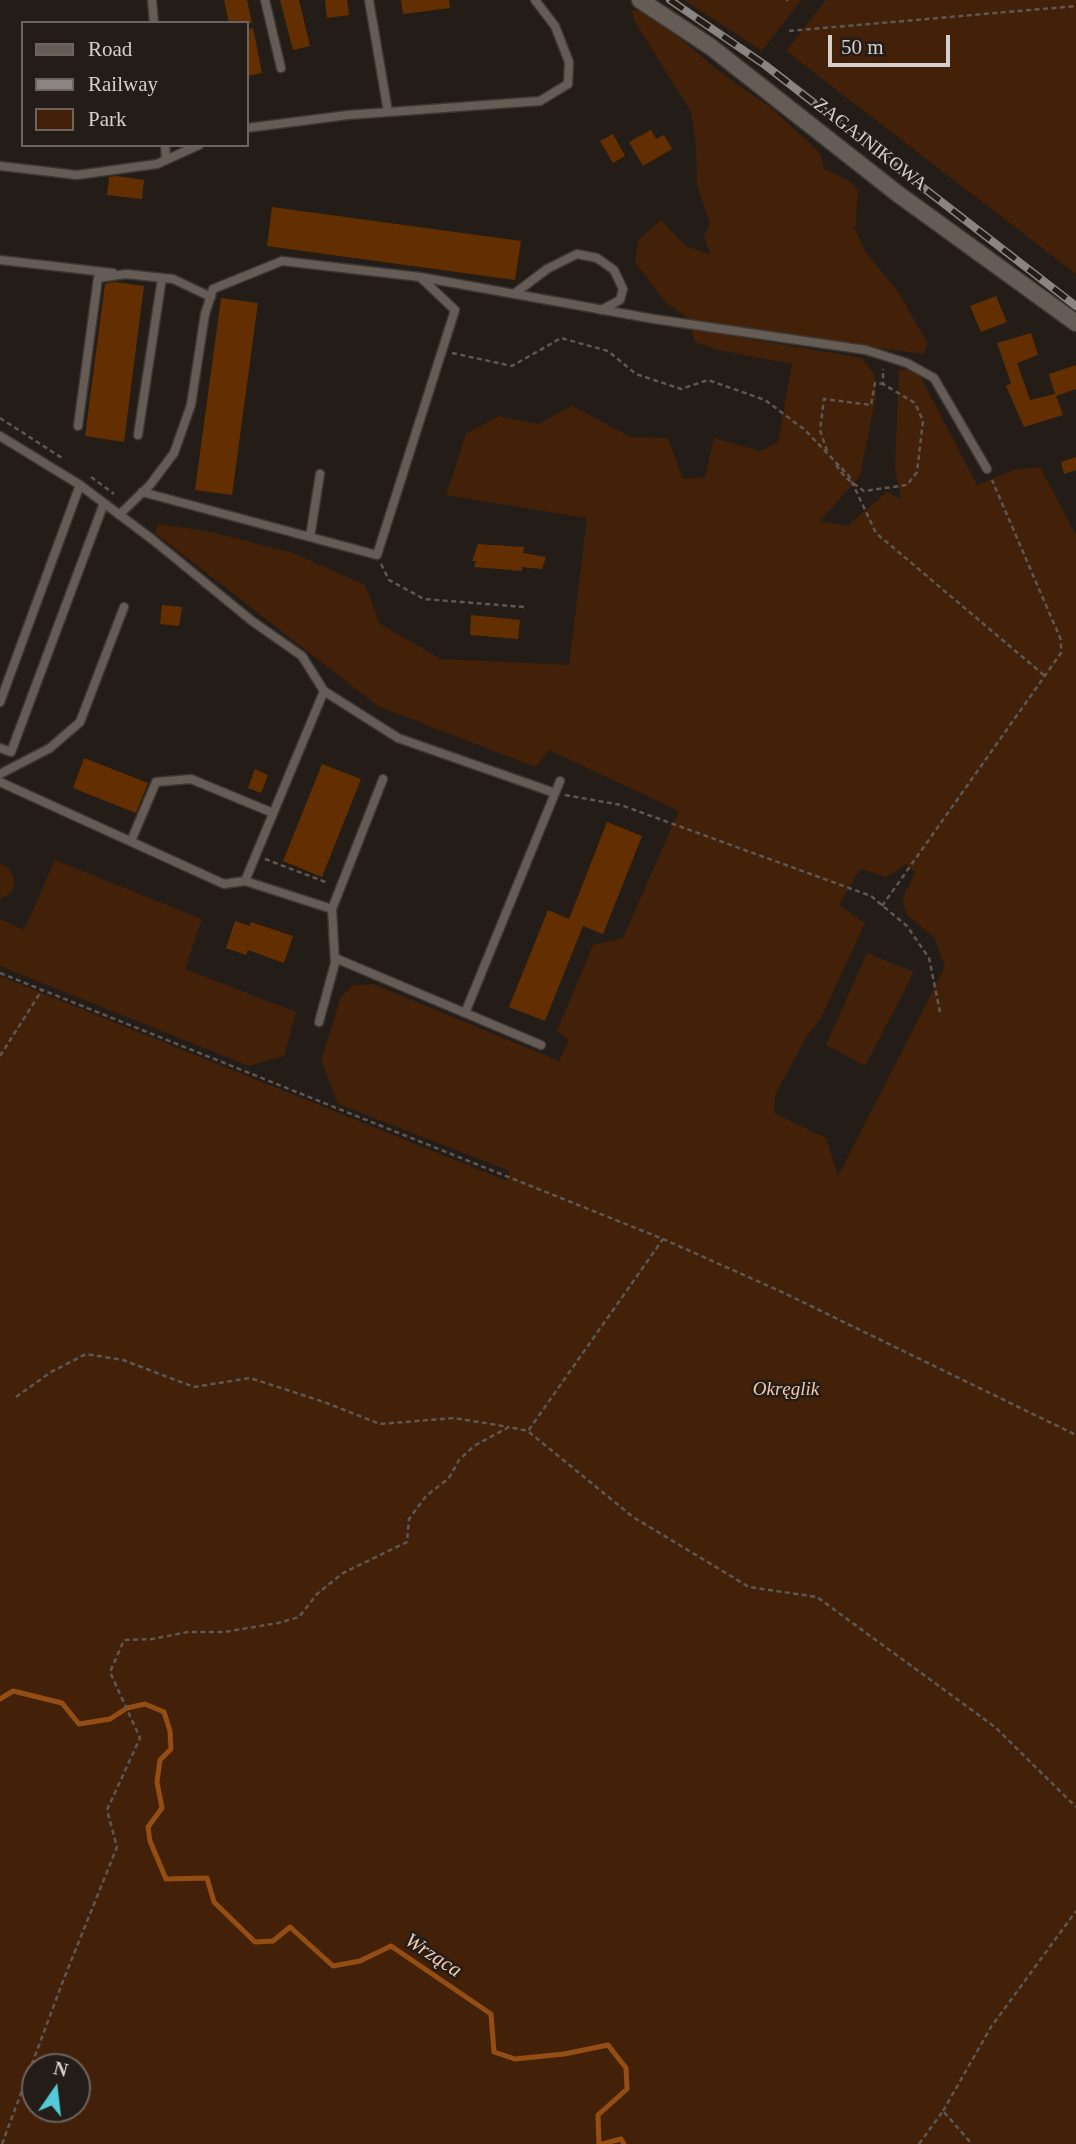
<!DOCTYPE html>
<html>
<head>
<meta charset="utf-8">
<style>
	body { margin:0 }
	#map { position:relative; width:1076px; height:2144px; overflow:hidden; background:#241c17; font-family:"Times New Roman",serif }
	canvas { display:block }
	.legend { position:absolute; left:21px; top:21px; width:228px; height:126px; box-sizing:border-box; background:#241c17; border:2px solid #6b6460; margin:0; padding:9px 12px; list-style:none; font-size:21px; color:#d6d0cd }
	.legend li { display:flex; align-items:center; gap:14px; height:35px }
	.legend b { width:35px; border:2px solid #6b6460 }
	.north { position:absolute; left:21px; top:2053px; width:70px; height:70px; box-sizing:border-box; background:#241c17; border:2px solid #6b6460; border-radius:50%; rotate:14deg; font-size:19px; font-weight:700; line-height:28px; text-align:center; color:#d6d0cd }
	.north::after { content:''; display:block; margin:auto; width:24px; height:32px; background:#52cbd8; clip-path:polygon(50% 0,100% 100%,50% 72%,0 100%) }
	.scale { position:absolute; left:828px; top:35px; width:122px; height:32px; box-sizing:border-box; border:4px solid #d6d0cd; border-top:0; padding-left:9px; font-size:21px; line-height:24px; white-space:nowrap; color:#d6d0cd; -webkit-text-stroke:5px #241c17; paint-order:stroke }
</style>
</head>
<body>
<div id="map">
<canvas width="1076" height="2144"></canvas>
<ul class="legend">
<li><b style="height:9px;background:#655c55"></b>Road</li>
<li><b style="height:9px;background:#8b8581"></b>Railway</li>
<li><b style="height:19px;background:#422108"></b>Park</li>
</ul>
<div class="north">N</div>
<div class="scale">50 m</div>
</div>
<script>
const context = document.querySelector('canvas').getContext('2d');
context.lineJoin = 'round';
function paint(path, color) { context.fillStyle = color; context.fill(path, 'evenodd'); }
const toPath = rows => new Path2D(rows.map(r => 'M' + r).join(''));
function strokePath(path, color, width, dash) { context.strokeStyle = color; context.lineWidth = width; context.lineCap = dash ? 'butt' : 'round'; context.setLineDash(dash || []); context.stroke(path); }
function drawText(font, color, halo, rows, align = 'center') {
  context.font = font + ' "Times New Roman",serif'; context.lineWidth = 5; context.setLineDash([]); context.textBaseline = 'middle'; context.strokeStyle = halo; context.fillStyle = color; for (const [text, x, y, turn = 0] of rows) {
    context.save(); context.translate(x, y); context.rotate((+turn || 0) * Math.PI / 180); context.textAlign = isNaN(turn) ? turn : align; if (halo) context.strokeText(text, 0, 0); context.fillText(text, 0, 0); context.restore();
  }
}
paint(toPath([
	[684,0,801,0,762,51],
	[826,0,1076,0,1076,274,786,51],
	[638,9,680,38,716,69,770,107,820,153,824,169,851,182,858,191,855,229,865,251,899,293,928,344,923,354,695,323,665,302,635,262,638,240,661,220,686,246,711,255,704,237,710,223,697,186,696,146,691,112,634,20,632,11],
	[691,329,862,358,874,374,876,396,860,476,820,521,847,526,887,492,901,499,895,469,899,370,916,368,977,485,1014,470,1040,467,1076,535,1076,2144,0,2144,0,976,507,1181,510,1171,338,1104,321,1060,341,997,352,986,373,984,559,1061,569,1040,557,1031,593,945,623,938,679,811,549,750,535,767,378,706,155,533,159,524,211,532,293,553,365,585,380,624,441,659,569,665,587,518,446,495,466,434,499,416,538,424,572,406,631,437,668,438,683,479,705,477,714,438,760,451,778,442,792,364,718,350,695,342],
	[907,864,915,873,903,897,904,906,908,916,934,937,945,967,838,1176,826,1138,774,1113,775,1095,807,1036,820,1020,865,923,839,905,860,869,886,877],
	[35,2067,77,2067,77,2109,35,2109],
	[55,860,202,919,185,969,296,1012,284,1056,249,1066,0,966,0,919,24,930],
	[0,864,10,869,15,881,12,892,0,899],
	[867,953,914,972,865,1066,826,1045]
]), '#422108');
strokePath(toPath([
	[0,1699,13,1691,62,1703,79,1724,110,1719,127,1708,145,1704,164,1712,170,1731,171,1749,160,1760,157,1782,162,1808,148,1827,150,1841,166,1879,207,1878,214,1902,255,1942,273,1941,290,1927,333,1966,360,1961,391,1946,491,2014,494,2052,515,2059,564,2054,608,2045,626,2068,627,2089,598,2115,599,2144],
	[602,2144,621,2139,624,2144]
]), '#944e13', 5);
paint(toPath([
	[224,0,247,0,252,23,229,23],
	[280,0,299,0,310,46,293,50],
	[325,0,347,0,349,15,327,18],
	[401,0,449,0,450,8,403,14],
	[253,28,262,73,247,76,247,29],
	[651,130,656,139,664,135,672,149,643,166,629,142],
	[613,134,625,156,613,163,600,141],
	[116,176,144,180,142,199,107,195,109,177],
	[272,207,521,241,515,280,267,246],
	[114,282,144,286,124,442,85,436,105,284],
	[996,296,1007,322,981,332,970,306],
	[221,298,258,303,232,495,195,490],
	[1031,333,1038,355,1017,363,1030,400,1055,394,1049,374,1076,365,1076,389,1056,396,1063,415,1024,427,1006,386,1011,383,997,343],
	[1076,457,1076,470,1064,474,1061,462],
	[478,544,524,547,523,553,546,557,542,569,522,567,522,571,474,567,476,561,472,561],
	[162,605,182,607,179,626,160,624],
	[471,615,520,620,518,639,470,635],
	[84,758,148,783,136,813,73,788],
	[322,764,361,779,322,877,283,861],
	[255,769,268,775,261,793,248,788],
	[607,822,642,836,603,934,583,926,545,1021,509,1007,548,910,569,919],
	[235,921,249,926,251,922,293,936,284,963,248,950,246,955,226,948]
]), '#642f00');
const lane = toPath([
	[152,0,154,23],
	[265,0,281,68],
	[369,0,388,112],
	[247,128,348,115,540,101,568,84,569,62,555,26,535,0],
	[165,145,166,160],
	[0,166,77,175,157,164,199,145],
	[0,260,113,273],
	[420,277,654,319,866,350,907,363,934,378,987,469],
	[514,294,547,269,577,254,597,258,614,270,623,289,620,300,601,310],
	[78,426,98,278,126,274,173,279,211,297],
	[138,435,162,278],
	[0,436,80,485,153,540,252,621,302,656,324,691,245,881,224,884,0,782],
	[119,515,150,485,174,453,191,405,205,314,213,289,282,261,420,277,455,310,377,555,142,492],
	[310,537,320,474],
	[324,691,398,738,555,793],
	[0,702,80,485],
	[0,748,11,752,104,503],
	[0,774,50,748,80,722,124,607],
	[131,841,156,782,191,779,273,813],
	[245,881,332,909,383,779],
	[335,958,541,1045],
	[465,1013,560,781],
	[319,1022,335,963,332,909]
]);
const street = toPath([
	[640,0,711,47,898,194,1076,323]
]);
strokePath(lane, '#3d3734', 11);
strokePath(street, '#3d3734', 19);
strokePath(toPath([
	[786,0,788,0],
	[789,31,1076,6],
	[452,353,512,366,561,338,608,351,636,374,681,389,708,380,765,400,805,430,849,476,876,533,1045,676],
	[0,418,62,458],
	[827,451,820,430,824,399,871,405,875,383,883,384],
	[836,465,845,477,864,491,907,485,917,472,923,421,915,403,883,384,883,369],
	[91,477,114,494],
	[381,564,389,580,424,599,524,607],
	[565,795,621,805,871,896,907,926,929,958,940,1012],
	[265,859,328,883],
	[882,906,1061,653,1061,640,992,480],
	[0,973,663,1239,782,1292,1076,1435],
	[0,1056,42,990],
	[16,1397,51,1372,86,1354,123,1360,194,1387,250,1378,324,1402,380,1424,454,1418,509,1427],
	[529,1432,633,1517,749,1587,817,1597,995,1727,1076,1807],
	[943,2111,991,2027,1076,1911],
	[2,2144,63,1981,117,1847,107,1810,140,1738,110,1672,124,1640,152,1639,188,1632,224,1632,278,1623,299,1617,317,1594,343,1573,407,1542,409,1519,426,1496,449,1478,459,1460,474,1446,509,1427,528,1431,663,1239],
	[919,2144,943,2111,972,2144]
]), '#5e5753', 2.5, [5, 3.5]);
strokePath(lane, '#655c55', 8);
strokePath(street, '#655c55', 16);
const rail = toPath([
	[670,0,765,65,1076,306]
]);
strokePath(rail, '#8b8581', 8);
strokePath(rail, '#241c17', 5, [16]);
drawText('19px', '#d6d0cd', '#241c17', [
	["ZAGAJNIKOWA",870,145,38]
]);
drawText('italic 19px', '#f2c9af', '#241c17', [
	["Okręglik",786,1390]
]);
drawText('italic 21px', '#f3cab0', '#241c17', [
	["Wrząca",433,1956,33]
]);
</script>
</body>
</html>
